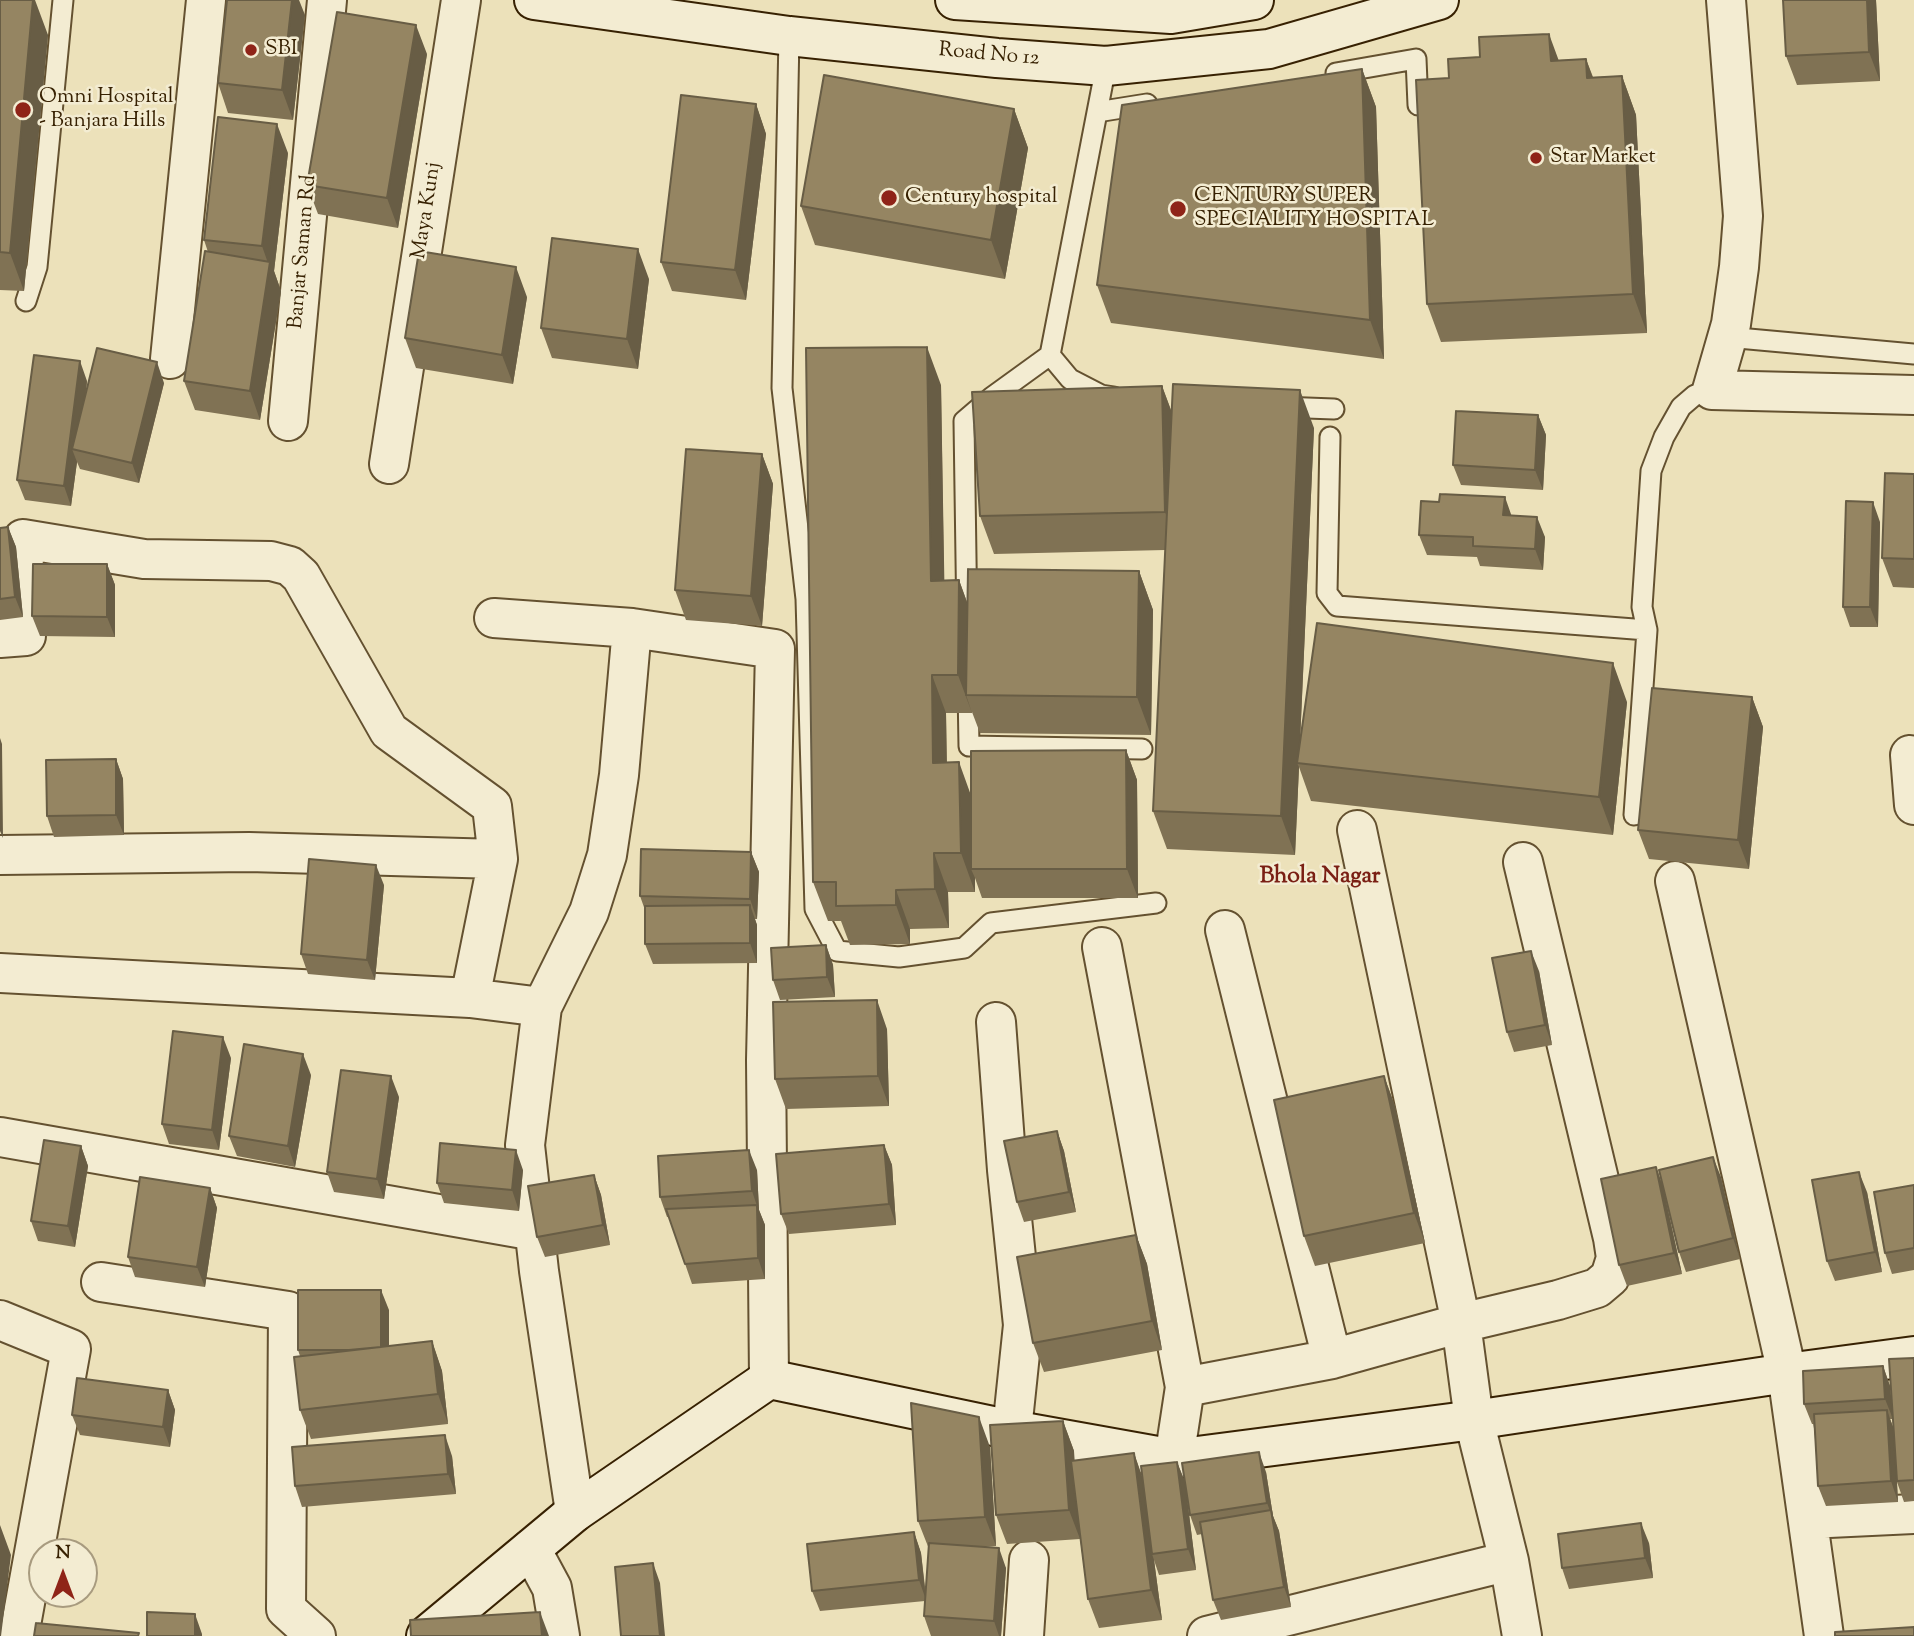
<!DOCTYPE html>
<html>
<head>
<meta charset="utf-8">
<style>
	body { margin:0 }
	#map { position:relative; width:1914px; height:1636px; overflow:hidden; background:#ece1ba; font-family:"Sorts Mill Goudy",serif }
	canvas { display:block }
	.north { position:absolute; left:28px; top:1538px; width:70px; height:70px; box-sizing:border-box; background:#f3ecd2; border:2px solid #a89b7f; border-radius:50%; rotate:0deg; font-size:19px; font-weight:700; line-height:28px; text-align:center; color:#372102 }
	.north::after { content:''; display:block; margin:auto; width:24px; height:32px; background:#8f2418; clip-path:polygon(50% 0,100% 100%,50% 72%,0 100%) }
</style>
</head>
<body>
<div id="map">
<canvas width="1914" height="1636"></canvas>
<div class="north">N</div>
</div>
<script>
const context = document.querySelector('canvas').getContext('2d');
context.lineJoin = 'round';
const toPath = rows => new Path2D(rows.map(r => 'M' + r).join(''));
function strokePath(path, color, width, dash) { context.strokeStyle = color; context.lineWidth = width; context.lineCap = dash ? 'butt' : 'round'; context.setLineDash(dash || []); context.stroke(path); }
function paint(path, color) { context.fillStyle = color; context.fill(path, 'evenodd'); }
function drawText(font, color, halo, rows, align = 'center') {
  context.font = font + ' "Sorts Mill Goudy",serif'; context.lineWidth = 5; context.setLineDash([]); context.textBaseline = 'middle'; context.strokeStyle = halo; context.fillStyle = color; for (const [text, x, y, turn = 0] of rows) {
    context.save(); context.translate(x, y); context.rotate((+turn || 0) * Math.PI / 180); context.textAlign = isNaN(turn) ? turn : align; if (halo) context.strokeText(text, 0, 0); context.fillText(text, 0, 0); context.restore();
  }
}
const lane = toPath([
	[789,36,782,388,806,599,815,909,837,951,899,957,964,948,991,923,1156,903],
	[1106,66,1050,355,1070,379,1101,395,1114,397],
	[1336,73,1416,59,1418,105],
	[1097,112,1147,104],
	[26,301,37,267,63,0],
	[1727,337,1914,354],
	[1280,407,1334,409],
	[1330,437,1327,593,1337,606,1647,630],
	[967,627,964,421,992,397,1050,355],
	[968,688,969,746,1142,749],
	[1634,815,1647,630,1642,607,1651,471,1664,437,1681,407,1695,395,1712,390]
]);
const street = toPath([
	[1726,0,1743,216,1739,267,1731,324,1712,390,1914,395],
	[170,359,206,0],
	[288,421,327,0],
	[389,464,461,0],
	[494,618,632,628,775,649,766,1060,769,1379],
	[0,638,26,636,23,539,144,559,271,561,290,566,301,576,389,731,492,806,498,859,470,998],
	[1910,755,1914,805],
	[1357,830,1461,1323,1474,1420,1509,1561,1522,1636],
	[0,855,249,852,498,859],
	[1675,881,1787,1373,1824,1636],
	[1225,930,1332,1359],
	[1102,947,1185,1387,1174,1459],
	[0,973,470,998,542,1007],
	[996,1022,1007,1170,1023,1325,1012,1430],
	[0,1137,535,1231],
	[101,1282,288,1311,286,1609,316,1636],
	[0,1320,71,1349,19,1636],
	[1185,1387,1332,1359,1461,1323,1558,1300,1597,1288,1610,1277,1616,1258,1613,1238,1523,862],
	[575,1512,539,1271,525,1145,542,1007,589,912,607,855,619,775,632,628],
	[1808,1519,1914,1514],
	[531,1549,552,1588,560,1636],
	[1024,1636,1029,1560],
	[1207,1636,1509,1561]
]);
const secondary = toPath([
	[534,0,789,36,997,58,1106,66,1269,49,1439,0],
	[955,0,1171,14,1254,0],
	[426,1636,575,1512,769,1379,1012,1430,1174,1459,1474,1420,1787,1373,1914,1356]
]);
strokePath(lane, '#645130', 23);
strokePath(street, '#645130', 42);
strokePath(secondary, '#372102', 42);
strokePath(lane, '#f3ecd2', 19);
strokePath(street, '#f3ecd2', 38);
strokePath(secondary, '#f3ecd2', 38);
paint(toPath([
	[0,0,48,35,24,291,0,290],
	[1876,0,1880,81,1797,85,1786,56],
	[305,15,293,120,228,113,218,83],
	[427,54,398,228,318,214,307,185],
	[1586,59,1593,77,1622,76,1636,115,1647,333,1441,342,1427,304,1449,78,1559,60],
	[1362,69,1376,107,1384,359,1111,323,1097,285],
	[756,104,766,134,746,300,672,291,661,262],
	[1014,109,1028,148,1005,279,815,245,801,206],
	[288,153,274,271,281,291,260,420,195,410,184,381,208,252,204,240],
	[649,279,638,369,552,358,541,328],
	[527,297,513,384,416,368,405,338],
	[87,381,86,394,164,383,139,483,80,469,77,462,71,506,25,500,17,480],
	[941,385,944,581,959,580,967,602,1139,571,1153,610,1151,735,980,733,972,712,972,713,946,713,947,762,971,795,1126,750,1137,780,1138,898,982,898,975,878,975,892,948,892,949,928,910,929,910,944,850,945,841,921,828,921,813,882],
	[1162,386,1171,410,1314,428,1300,743,1627,702,1613,835,1311,801,1299,767,1295,855,1167,849,1153,811,1165,550,994,554,980,516],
	[1538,415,1546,435,1543,490,1461,485,1453,465],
	[762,454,773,484,762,626,686,620,675,590],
	[1914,474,1914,588,1893,587,1882,558],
	[1511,515,1545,537,1543,570,1480,566,1477,557,1427,555,1419,535],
	[1880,522,1878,627,1850,627,1843,607],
	[8,527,16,547,23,617,0,620,0,528],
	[107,564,115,585,115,637,40,636,32,616],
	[1752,697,1763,727,1749,869,1649,859,1638,830],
	[116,759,123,779,124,835,54,837,47,816],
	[751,852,759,872,757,919,755,919,757,925,757,963,653,964,645,944,645,910,640,896],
	[384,885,375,980,308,974,301,954],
	[826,945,833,965,835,997,780,1000,773,980],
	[1539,971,1552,1045,1514,1052,1507,1032],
	[887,1029,889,1106,786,1109,775,1079],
	[231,1058,219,1150,169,1144,162,1124],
	[311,1075,295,1167,237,1156,229,1136],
	[1384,1076,1395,1106,1425,1243,1315,1266,1304,1236],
	[399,1097,384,1199,334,1192,327,1172],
	[1057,1131,1064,1151,1076,1212,1024,1222,1017,1202],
	[884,1145,892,1165,896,1225,789,1234,781,1214],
	[81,1146,88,1166,75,1247,38,1241,31,1221],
	[1656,1167,1663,1186,1721,1177,1740,1259,1686,1272,1679,1252,1664,1192,1682,1274,1627,1286,1619,1265],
	[523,1170,519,1211,444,1203,437,1183],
	[757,1170,759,1210,765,1225,765,1279,692,1284,669,1217,667,1217,660,1197],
	[594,1175,601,1195,610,1245,545,1257,537,1237],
	[1914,1185,1914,1270,1892,1274,1885,1253],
	[210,1188,217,1208,205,1287,135,1277,128,1257],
	[1867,1192,1882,1272,1835,1281,1827,1261],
	[1136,1235,1147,1264,1162,1350,1044,1372,1033,1343],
	[389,1310,389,1346,432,1341,442,1371,448,1424,311,1439,300,1410,300,1356,298,1350],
	[1914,1358,1914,1501,1904,1502,1897,1482,1898,1502,1826,1506,1818,1486,1814,1424,1812,1424,1804,1404,1883,1366,1890,1386,1893,1419,1890,1419,1894,1429],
	[168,1390,175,1410,170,1447,80,1435,72,1415],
	[1063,1421,1074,1451,1074,1461,1134,1453,1142,1476,1177,1462,1185,1482,1196,1570,1159,1575,1154,1560,1162,1620,1099,1628,1088,1599,1078,1523,1080,1539,1007,1544,996,1515],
	[990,1447,996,1546,984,1547,1006,1568,1001,1636,931,1636,924,1616,925,1601,820,1611,812,1591,914,1532,921,1553,926,1595,929,1549,918,1521],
	[452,1456,456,1494,302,1507,295,1486],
	[1266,1472,1273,1516,1279,1531,1291,1607,1221,1620,1213,1600,1202,1534,1197,1535,1190,1515],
	[1649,1543,1653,1578,1569,1589,1562,1568]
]), '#807254');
paint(toPath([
	[33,0,35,0,48,35,24,291,10,253],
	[292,0,299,0,305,15,293,120,282,90],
	[1867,0,1876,0,1880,81,1869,52],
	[416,25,427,54,398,228,387,198],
	[1549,34,1563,72,1551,61],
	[1586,59,1600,98,1587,78],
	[1362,69,1376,107,1384,359,1370,320],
	[1622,76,1636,115,1647,333,1633,294],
	[756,104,766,134,746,300,735,270],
	[1014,109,1028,148,1005,279,991,240],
	[277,124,288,153,274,271,281,291,260,420,250,391,269,266,262,246],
	[638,249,649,279,638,369,627,339],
	[516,267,527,297,513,384,502,355],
	[927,347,941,385,945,619,931,581],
	[80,361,87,381,78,451,72,449,77,462,71,506,64,486],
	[157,362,164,383,139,483,132,463],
	[1162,386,1176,424,1179,550,1165,512],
	[1300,390,1314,428,1299,763,1297,763,1299,767,1295,855,1281,816],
	[1538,415,1546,435,1543,490,1535,470],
	[762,454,773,484,762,626,751,596],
	[1505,497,1512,517,1503,515],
	[1873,502,1880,522,1878,627,1870,607],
	[1537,517,1545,537,1543,570,1535,549],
	[8,527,16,547,23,617,15,597],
	[107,564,115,585,115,637,107,617],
	[1139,571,1153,610,1151,735,1137,697],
	[959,580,973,619,966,695,972,713,958,675],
	[1613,663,1627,702,1613,835,1599,797],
	[932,675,946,713,947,801,933,763],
	[1752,697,1763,727,1749,869,1738,840],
	[0,738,2,744,3,838,0,831],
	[1126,750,1137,780,1138,898,1127,869],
	[116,759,123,779,124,835,116,815],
	[959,762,973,801,971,869,975,878,975,892,961,853],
	[751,852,759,872,757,919,750,899],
	[934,853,948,892,949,928,935,889],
	[376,865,384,885,375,980,367,960],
	[896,890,910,929,910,944,896,905],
	[750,905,757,925,757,963,750,943],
	[826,945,833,965,835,997,827,977],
	[1531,951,1539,971,1552,1045,1545,1025],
	[877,1000,887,1029,889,1106,878,1076],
	[223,1037,231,1058,219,1150,212,1130],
	[303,1054,311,1075,295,1167,288,1146],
	[391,1076,399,1097,384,1199,377,1179],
	[1384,1076,1395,1106,1425,1243,1414,1213],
	[1057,1131,1064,1151,1076,1212,1069,1192],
	[884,1145,892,1165,896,1225,889,1204],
	[81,1146,88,1166,75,1247,68,1226],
	[516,1150,523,1170,519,1211,512,1190],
	[749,1150,757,1170,759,1210,765,1225,765,1279,758,1258,757,1206,752,1191],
	[1713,1157,1721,1177,1740,1259,1733,1238],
	[1656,1167,1663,1187,1682,1274,1674,1253],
	[1859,1172,1867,1192,1882,1272,1875,1252],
	[594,1175,601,1195,610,1245,603,1225],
	[210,1188,217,1208,205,1287,197,1267],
	[1136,1235,1147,1264,1162,1350,1152,1321],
	[381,1290,389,1310,389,1371,381,1350],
	[432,1341,442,1371,448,1424,438,1394],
	[1883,1366,1890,1386,1893,1419,1885,1399],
	[168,1390,175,1410,170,1447,163,1427],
	[1887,1410,1894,1430,1898,1502,1891,1481],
	[979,1417,990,1447,996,1546,985,1517],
	[1063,1421,1074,1451,1080,1539,1069,1510],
	[445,1435,452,1456,456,1494,448,1474],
	[1259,1452,1266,1472,1273,1516,1279,1531,1291,1607,1284,1587,1273,1519,1267,1503],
	[1134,1453,1144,1483,1152,1554,1154,1560,1162,1620,1151,1590],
	[1177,1462,1185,1482,1196,1570,1188,1549],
	[1641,1523,1649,1543,1653,1578,1645,1558],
	[0,1525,11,1555,1,1636,0,1636],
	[914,1532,921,1553,926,1600,919,1580],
	[999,1548,1006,1568,1001,1636,999,1636,994,1621],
	[653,1563,660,1583,665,1636,660,1636],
	[540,1612,549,1636,542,1636],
	[195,1614,202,1634,202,1636,195,1636]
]), '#685d45');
const building = toPath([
	[0,0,33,0,10,253,0,252,0,0],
	[227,0,292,0,282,90,218,83,227,0],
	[1783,0,1867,0,1869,52,1786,56,1783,0],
	[337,12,416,25,387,198,307,185,337,12],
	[1549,34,1551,61,1586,59,1587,78,1622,76,1633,294,1427,304,1416,80,1449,78,1448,59,1480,57,1479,37,1549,34],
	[1362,69,1370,320,1097,285,1122,105,1362,69],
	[824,75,1014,109,991,240,801,206,824,75],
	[681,95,756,104,735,270,661,262,681,95],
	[218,117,277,124,262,246,204,240,218,117],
	[552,238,638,249,627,339,541,328,552,238],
	[205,251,270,262,250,391,184,381,205,251],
	[419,251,516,267,502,355,405,338,419,251],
	[927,347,931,581,959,580,958,675,932,675,933,763,959,762,961,853,934,853,935,889,896,890,896,905,836,906,836,882,813,882,806,348,927,347],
	[97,348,157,362,132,463,72,449,97,348],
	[34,355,80,361,64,486,17,480,34,355],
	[1173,384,1300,390,1281,816,1153,811,1173,384],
	[1162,386,1165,512,980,516,972,392,1162,386],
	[1456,411,1538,415,1535,470,1453,465,1456,411],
	[686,449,762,454,751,596,675,590,686,449],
	[1885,473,1914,474,1914,559,1882,558,1885,473],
	[1440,494,1505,497,1503,515,1537,517,1535,549,1473,546,1473,537,1419,535,1421,501,1439,502,1440,494],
	[1846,501,1873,502,1870,607,1843,607,1846,501],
	[8,527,15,597,0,599,0,528,8,527],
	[33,564,107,564,107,617,32,616,33,564],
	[968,569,1139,571,1137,697,966,695,968,569],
	[1317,623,1613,663,1599,797,1297,763,1317,623],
	[1652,688,1752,697,1738,840,1638,830,1652,688],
	[1126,750,1127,869,971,869,971,751,1126,750],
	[116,759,116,815,47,816,46,760,116,759],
	[641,849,751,852,750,899,640,896,641,849],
	[309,859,376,865,367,960,301,954,309,859],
	[750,905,750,943,645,944,645,906,750,905],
	[826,945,827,977,773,980,771,948,826,945],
	[1531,951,1545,1025,1507,1032,1492,958,1531,951],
	[877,1000,878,1076,775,1079,773,1002,877,1000],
	[173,1031,223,1037,212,1130,162,1124,173,1031],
	[244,1044,303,1054,288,1146,229,1136,244,1044],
	[341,1070,391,1076,377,1179,327,1172,341,1070],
	[1384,1076,1414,1213,1304,1236,1274,1100,1384,1076],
	[1057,1131,1069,1192,1017,1202,1004,1141,1057,1131],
	[44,1140,81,1146,68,1226,31,1221,44,1140],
	[440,1143,516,1150,512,1190,437,1183,440,1143],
	[884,1145,889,1204,781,1214,776,1154,884,1145],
	[749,1150,752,1191,660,1197,658,1156,749,1150],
	[1713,1157,1733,1238,1679,1252,1659,1170,1713,1157],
	[1656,1167,1674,1253,1619,1265,1601,1179,1656,1167],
	[1859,1172,1875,1252,1827,1261,1812,1180,1859,1172],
	[594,1175,603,1225,537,1237,528,1186,594,1175],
	[140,1177,210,1188,197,1267,128,1257,140,1177],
	[1914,1185,1914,1248,1885,1253,1874,1192,1914,1185],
	[757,1205,758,1258,685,1264,666,1209,757,1205],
	[1136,1235,1152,1321,1033,1343,1017,1257,1136,1235],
	[298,1290,381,1290,381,1347,349,1350,298,1350,298,1290],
	[432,1341,438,1394,300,1410,294,1357,432,1341],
	[1914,1358,1914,1480,1897,1481,1889,1359,1914,1358],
	[1883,1366,1885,1399,1804,1404,1803,1371,1883,1366],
	[77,1378,168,1390,163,1427,72,1415,77,1378],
	[911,1403,979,1417,985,1517,918,1521,911,1403],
	[1887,1410,1891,1481,1818,1486,1814,1414,1887,1410],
	[1063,1421,1069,1510,996,1515,990,1425,1063,1421],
	[445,1435,448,1474,295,1486,292,1447,445,1435],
	[1259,1452,1267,1503,1190,1515,1182,1463,1259,1452],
	[1134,1453,1151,1590,1088,1599,1071,1461,1134,1453],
	[1177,1462,1188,1549,1152,1554,1141,1466,1177,1462],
	[1271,1510,1284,1587,1213,1600,1200,1522,1271,1510],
	[1641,1523,1645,1558,1562,1568,1558,1534,1641,1523],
	[914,1532,919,1580,812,1591,807,1544,914,1532],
	[929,1543,999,1548,994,1621,924,1616,929,1543],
	[653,1563,660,1636,621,1636,615,1567,653,1563],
	[147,1612,195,1614,195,1636,147,1636,147,1612],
	[540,1612,542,1636,411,1636,410,1620,540,1612],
	[36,1623,139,1633,138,1636,34,1636,36,1623],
	[1914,1627,1914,1636,1835,1636,1835,1632,1914,1627]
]);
paint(building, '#958562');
strokePath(building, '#685d45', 2);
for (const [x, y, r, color] of [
	[251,50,7,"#8f2418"],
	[23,110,9,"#8f2418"],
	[1536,158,7,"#8f2418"],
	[889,198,9,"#8f2418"],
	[1178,209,9,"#8f2418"]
]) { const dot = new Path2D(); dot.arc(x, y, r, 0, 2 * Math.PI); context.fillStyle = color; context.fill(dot); strokePath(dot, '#f3ecd2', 2.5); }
drawText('21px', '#372102', '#f3ecd2', [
	["SBI",265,50],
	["Omni Hospital",39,98],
	["- Banjara Hills",39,122],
	["Star Market",1550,158],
	["CENTURY SUPER",1194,197],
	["SPECIALITY HOSPITAL",1194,221],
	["Century hospital",905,198]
], 'left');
drawText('21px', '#372102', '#f3ecd2', [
	["Road No 12",989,56,5],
	["Maya Kunj",428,211,-81],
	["Banjar Saman Rd",304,252,-85]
]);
drawText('bold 23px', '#7a1f14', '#f3ecd2', [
	["Bhola Nagar",1320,878]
]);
</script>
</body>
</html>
